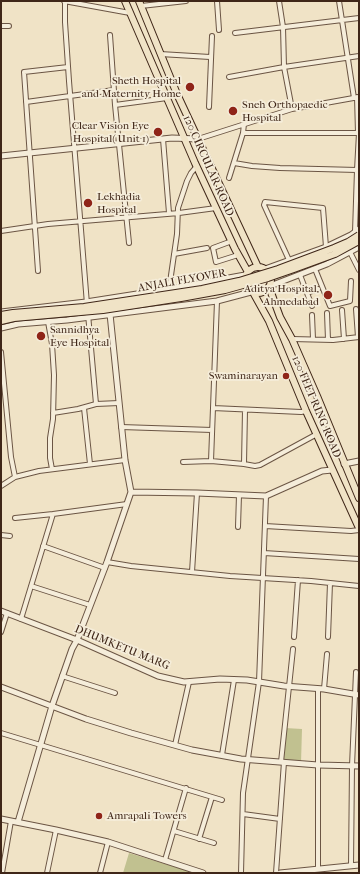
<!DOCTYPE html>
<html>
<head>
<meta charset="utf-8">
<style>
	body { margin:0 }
	#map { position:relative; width:360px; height:874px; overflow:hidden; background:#f0e3c6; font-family:"IM FELL French Canon",serif }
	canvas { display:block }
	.frame { position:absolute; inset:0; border:2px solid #3f2618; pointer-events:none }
</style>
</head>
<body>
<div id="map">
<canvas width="360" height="874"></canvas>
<div class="frame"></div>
</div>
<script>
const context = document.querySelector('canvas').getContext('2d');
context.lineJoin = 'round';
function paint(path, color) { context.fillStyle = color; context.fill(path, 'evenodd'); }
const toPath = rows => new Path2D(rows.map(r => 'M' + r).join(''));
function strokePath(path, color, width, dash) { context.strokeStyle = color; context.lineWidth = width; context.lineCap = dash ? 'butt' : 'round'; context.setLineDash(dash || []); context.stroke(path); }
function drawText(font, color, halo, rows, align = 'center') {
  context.font = font + ' "IM FELL French Canon",serif'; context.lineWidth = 3.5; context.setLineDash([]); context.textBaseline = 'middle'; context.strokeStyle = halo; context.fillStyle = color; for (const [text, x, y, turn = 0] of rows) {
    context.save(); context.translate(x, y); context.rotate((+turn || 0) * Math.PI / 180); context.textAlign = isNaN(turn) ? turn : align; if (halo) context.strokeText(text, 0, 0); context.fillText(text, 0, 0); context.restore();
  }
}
paint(toPath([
	[285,728,302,729,301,763,283,761],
	[129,853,185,870,195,873,123,873]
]), '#c1c190');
const minor = toPath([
	[64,1,130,13],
	[65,1,65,22,69,81,87,304],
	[217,1,219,30],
	[279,1,283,27,284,67,292,109],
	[339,1,354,98],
	[141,6,186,1],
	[1,26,9,26],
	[235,33,359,18],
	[110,35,115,105,129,243],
	[160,54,210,57],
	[229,77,284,67,359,56],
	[26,102,114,90],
	[115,105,167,98],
	[209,107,212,36],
	[244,124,243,133,358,133,357,97],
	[163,139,169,213],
	[198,139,292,109,359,97],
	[234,163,252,166,280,168,357,170,355,232],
	[357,170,359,133],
	[229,178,243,133],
	[1,231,48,224,179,213,216,208],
	[232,241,213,248,216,262,238,255],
	[350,252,359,270],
	[174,254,207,248],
	[289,260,264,205,265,202,323,208,326,247],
	[315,269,330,306,350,301,351,281],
	[38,271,24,72,68,67],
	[300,275,312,306],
	[169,289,177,234,178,208,187,181,191,173,197,166],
	[307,293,318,289],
	[356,309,358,337],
	[342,310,344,339],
	[327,313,328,340],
	[88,314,96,404,119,403],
	[312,315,313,339],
	[48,322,52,344,54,375,53,419,50,438,50,458,52,469],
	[292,339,333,340,359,337],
	[1,352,11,457,15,477,39,471,125,460],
	[84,408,90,464],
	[213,408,301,412,306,411],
	[53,413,78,409,96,404],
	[121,427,212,430],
	[211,461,217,301],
	[183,462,211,461,244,464,245,410],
	[244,464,255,466,260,465,317,434],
	[1,486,15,477],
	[15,518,53,514],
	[265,526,351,531,359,530],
	[238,527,239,495],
	[1,535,10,536],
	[43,546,105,568],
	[264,553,359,559],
	[107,562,131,566,230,576,311,581,359,586],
	[192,572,197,493],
	[31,586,90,605],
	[21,619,53,514,127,504],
	[1,632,7,613],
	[294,637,298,580],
	[328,637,330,583],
	[62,676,115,693],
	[324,689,327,654],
	[1,733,222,800],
	[175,745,189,682],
	[222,755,234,680],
	[281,762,293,649],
	[243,814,280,819],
	[174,831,214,843],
	[199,839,212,797],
	[165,860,186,788],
	[351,866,352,766,356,672],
	[318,869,318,689],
	[2,873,11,821],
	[47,873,56,830],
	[100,873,108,842],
	[241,873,243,793,259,682,266,496],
	[276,873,284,762]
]);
const tertiary = toPath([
	[1,156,172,138,198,139],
	[265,269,326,247,351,235,359,229],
	[270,286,327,264,359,247],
	[1,312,86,302,169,289,245,275],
	[110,314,125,460,131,492,197,493,266,496,322,471,332,470],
	[1,328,18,324,67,320,217,301,251,292],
	[344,464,359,461],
	[1,611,77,640,158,676,184,682,220,679,247,680,284,686,324,689,359,695],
	[1,687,86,719,131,733,192,750,241,759,318,765,359,766],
	[1,819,56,830,108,842,203,873],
	[18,822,52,706,72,649,77,640,107,562,131,492],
	[280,873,359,865]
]);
const primary = toPath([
	[125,1,195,163,235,249,248,272],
	[139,1,177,94,258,267],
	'245 280a13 13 0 1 1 26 0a13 13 0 1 1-26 0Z',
	[269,287,280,317,292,339,317,396,359,498],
	[254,294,269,321,306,411,359,528]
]);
strokePath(minor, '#6b5544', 6);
strokePath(tertiary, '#6b5544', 7);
strokePath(primary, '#3f2618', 8);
strokePath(minor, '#f5edda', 4);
strokePath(tertiary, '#f5edda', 5);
strokePath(primary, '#f0e3c6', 6);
const primaryBridge = toPath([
	[1,315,13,313,84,307,202,289,239,281,278,269,334,248,348,242,359,235],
	[1,321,14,318,103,310,181,298,225,290,268,278,294,269,335,254,359,241]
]);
strokePath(primaryBridge, '#3f2618', 8, []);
strokePath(primaryBridge, '#f0e3c6', 6);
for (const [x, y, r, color] of [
	[190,87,5,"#8f2418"],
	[233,111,5,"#8f2418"],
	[158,132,5,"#8f2418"],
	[88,203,5,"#8f2418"],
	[328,295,5,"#8f2418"],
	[41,336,5,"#8f2418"],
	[286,376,4,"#8f2418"],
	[99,816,4,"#8f2418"]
]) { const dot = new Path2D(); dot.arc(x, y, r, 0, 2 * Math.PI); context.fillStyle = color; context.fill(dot); strokePath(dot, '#f5edda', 1.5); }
drawText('11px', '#3f2618', '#f5edda', [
	["Sheth Hospital",181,81],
	["and Maternity Home",181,94],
	["Sneh Orthopaedic",242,105,"left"],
	["Hospital",242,118,"left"],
	["Clear Vision Eye",149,126],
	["Hospital( Unit 1)",149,139],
	["Lekhadia",97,197,"left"],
	["Hospital",97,210,"left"],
	["Aditya Hospital,",319,289],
	["Ahmedabad",319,302],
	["Sannidhya",50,330,"left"],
	["Eye Hospital",50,343,"left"],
	["Swaminarayan",278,376],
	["Amrapali Towers",107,816,"left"]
], 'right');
drawText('11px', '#3f2618', '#f5edda', [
	["120 CIRCULAR ROAD",208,166,66],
	["ANJALI FLYOVER",182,281,-10],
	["120 FEET RING ROAD",316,407,67],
	["DHUMKETU MARG",122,648,22]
]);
</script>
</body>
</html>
